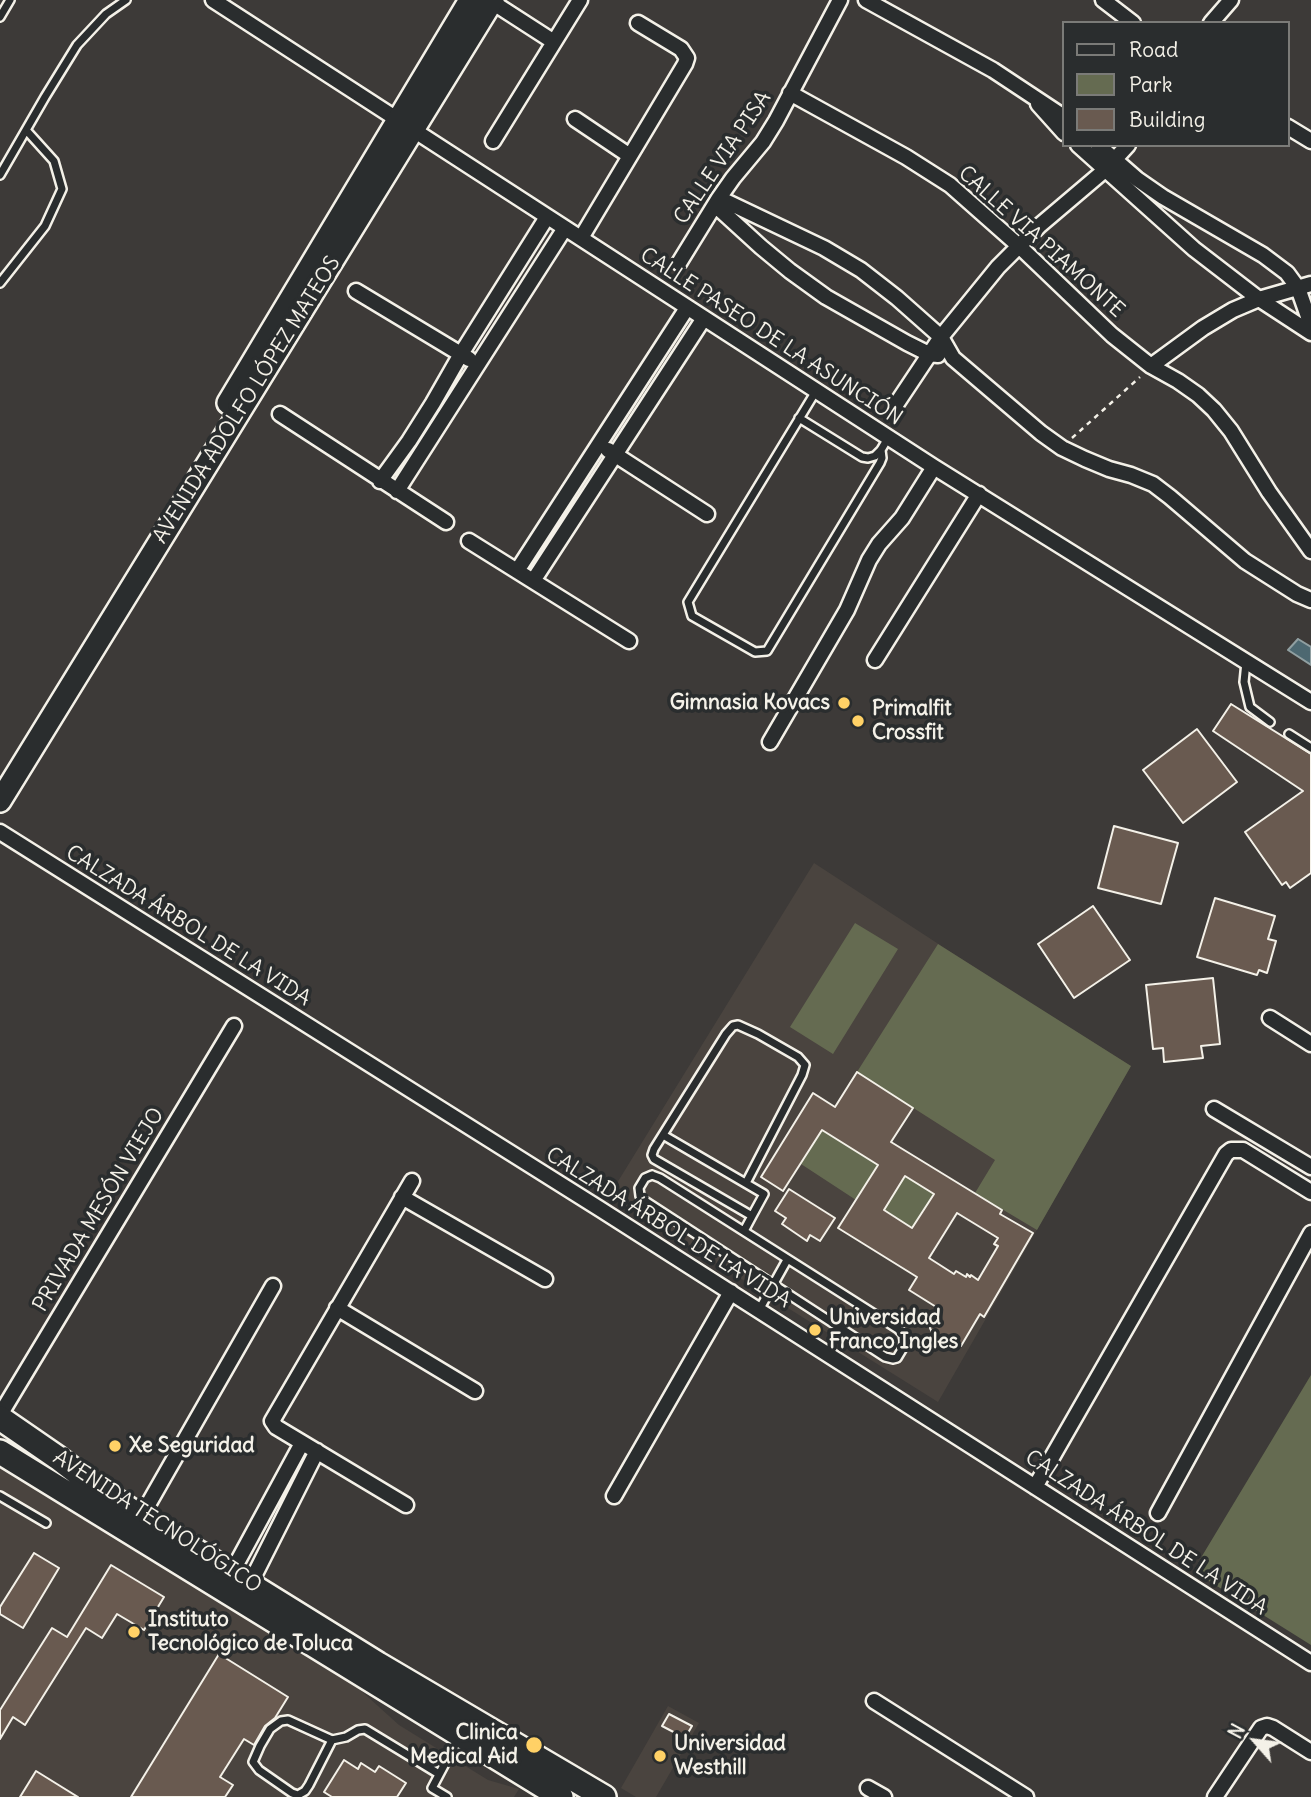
<!DOCTYPE html>
<html>
<head>
<meta charset="utf-8">
<style>
	body { margin:0 }
	#map { position:relative; width:1311px; height:1797px; overflow:hidden; background:#3d3a38; font-family:Delius,sans-serif }
	canvas { display:block }
	.legend { position:absolute; left:1062px; top:21px; width:228px; height:126px; box-sizing:border-box; background:#2a2d2e; border:2px solid #7b7b78; margin:0; padding:9px 12px; list-style:none; font-size:21px; color:#f4f1e8 }
	.legend li { display:flex; align-items:center; gap:14px; height:35px }
	.legend b { width:35px; border:2px solid #7b7b78 }
	.north { position:absolute; left:1220px; top:1706px; width:70px; height:70px; -webkit-text-stroke:5px #2a2d2e; paint-order:stroke; rotate:298deg; font-size:19px; font-weight:700; line-height:28px; text-align:center; color:#f4f1e8 }
	.north::after { content:''; display:block; margin:auto; width:24px; height:32px; background:#f4f1e8; clip-path:polygon(50% 0,100% 100%,50% 72%,0 100%) }
</style>
</head>
<body>
<div id="map">
<canvas width="1311" height="1797"></canvas>
<ul class="legend">
<li><b style="height:9px;background:#2a2d2e"></b>Road</li>
<li><b style="height:19px;background:#656b51"></b>Park</li>
<li><b style="height:19px;background:#695a50"></b>Building</li>
</ul>
<div class="north">N</div>
</div>
<script>
const context = document.querySelector('canvas').getContext('2d');
context.lineJoin = 'round';
function paint(path, color) { context.fillStyle = color; context.fill(path, 'evenodd'); }
const toPath = rows => new Path2D(rows.map(r => 'M' + r).join(''));
function strokePath(path, color, width, dash) { context.strokeStyle = color; context.lineWidth = width; context.lineCap = dash ? 'butt' : 'round'; context.setLineDash(dash || []); context.stroke(path); }
function drawText(font, color, halo, rows, align = 'center') {
  context.font = font + ' Delius,sans-serif'; context.lineWidth = 7; context.setLineDash([]); context.textBaseline = 'middle'; context.strokeStyle = halo; context.fillStyle = color; for (const [text, x, y, turn = 0] of rows) {
    context.save(); context.translate(x, y); context.rotate((+turn || 0) * Math.PI / 180); context.textAlign = isNaN(turn) ? turn : align; if (halo) context.strokeText(text, 0, 0); context.fillText(text, 0, 0); context.restore();
  }
}
paint(toPath([
	[814,863,1000,984,1131,1066,938,1402,609,1196],
	[0,1468,358,1688,399,1725,488,1780,519,1789,514,1797,0,1797],
	[668,1706,699,1723,656,1797,636,1797,621,1788]
]), '#4a443f');
paint(toPath([
	[855,923,898,949,833,1054,790,1027],
	[938,944,1131,1066,1037,1230,975,1193,995,1160,857,1072],
	[822,1130,878,1165,856,1200,801,1164],
	[905,1176,934,1194,912,1228,884,1210],
	[1311,1375,1311,1645,1193,1571]
]), '#656b51');
const water = toPath([
	[1298,639,1311,647,1311,665,1288,650,1298,639]
]);
paint(water, '#4d6871');
strokePath(water, '#909fa1', 2);
const building = toPath([
	[1231,704,1311,754,1311,873,1290,888,1286,882,1282,885,1245,832,1303,791,1213,731,1231,704],
	[1197,729,1237,782,1183,823,1143,770,1197,729],
	[1114,826,1178,843,1161,904,1098,888,1114,826],
	[1215,898,1275,916,1268,939,1276,941,1267,973,1259,970,1257,975,1197,957,1215,898],
	[1093,906,1130,960,1074,998,1038,944,1093,906],
	[1213,978,1220,1044,1201,1046,1203,1058,1164,1062,1163,1048,1153,1049,1146,985,1213,978],
	[857,1072,913,1108,891,1142,1002,1210,1000,1214,1033,1233,984,1317,980,1314,961,1346,948,1347,935,1339,930,1328,941,1310,909,1290,917,1277,838,1228,878,1165,822,1130,783,1191,761,1177,813,1093,835,1107,857,1072],
	[905,1176,934,1194,912,1228,884,1210,905,1176],
	[957,1213,998,1238,994,1244,998,1246,978,1280,971,1275,970,1277,967,1274,966,1277,956,1271,954,1274,929,1258,957,1213],
	[789,1189,835,1218,820,1241,810,1235,807,1241,782,1224,786,1218,775,1211,789,1189],
	[34,1553,59,1568,23,1628,0,1614,0,1607,34,1553],
	[111,1565,164,1597,144,1630,117,1614,102,1638,86,1628,25,1725,13,1717,0,1739,0,1710,52,1628,67,1637,111,1565],
	[219,1654,288,1697,275,1718,265,1726,254,1745,244,1739,220,1777,233,1785,225,1797,131,1797,219,1654],
	[669,1714,692,1726,685,1738,662,1726,669,1714],
	[344,1760,358,1769,361,1763,375,1772,379,1766,406,1783,397,1797,332,1797,324,1792,344,1760],
	[36,1771,78,1797,20,1797,36,1771]
]);
paint(building, '#695a50');
strokePath(building, '#f4f1e8', 2);
const lane = toPath([
	[0,17,10,0],
	[0,175,45,97,77,45,106,14,126,0],
	[0,283,45,226,62,189,54,161,26,130],
	[816,391,688,602,692,616,755,652,767,651,880,463,882,458,881,450],
	[799,418,862,457,868,458,875,456,881,450,888,438],
	[1246,662,1244,682,1250,707,1270,722],
	[1289,734,1311,748],
	[663,1135,764,1194,752,1216],
	[652,1175,660,1178,898,1329,903,1334,904,1341,903,1348,897,1358,893,1359,885,1357,642,1199,640,1196,639,1188,645,1178,652,1175],
	[744,1231,752,1216,654,1159,652,1155,654,1149,726,1034,733,1026,738,1025,758,1034,798,1057,805,1065,802,1075,746,1183],
	[759,1310,787,1260],
	[0,1496,46,1523],
	[332,1740,309,1785,305,1791,298,1795,292,1793,259,1770,253,1762,260,1746,270,1729,281,1721,288,1720,332,1740,346,1737,358,1730,365,1729,439,1774],
	[447,1797,432,1788,458,1739]
]);
const street = toPath([
	[213,0,934,467,1311,702],
	[489,0,554,42],
	[866,0,993,70,1064,117],
	[1103,0,1133,23],
	[1211,23,1231,0],
	[790,93,906,157,950,185,1019,246,1112,335,1151,366,1178,381,1198,395,1214,410,1231,431,1269,492,1311,551],
	[1038,104,1064,133],
	[575,119,630,156],
	[1288,127,1311,141],
	[493,141,580,0],
	[1078,145,1194,249,1259,299,1311,333],
	[1098,145,1137,179,1163,197,1263,255,1287,273,1298,288,1311,325],
	[719,198,824,248,861,270,897,298,941,337,953,358,1041,433,1062,448,1085,459,1109,469,1131,475,1153,484,1170,497,1245,561,1297,594,1311,600],
	[715,205,761,247,790,271,826,297,907,343,929,354,938,355],
	[581,238,685,64,687,58,681,49,638,23],
	[679,263,719,198,733,178,763,142,776,121,840,0],
	[356,291,469,359],
	[1151,366,1203,328,1233,310,1259,299,1311,284],
	[895,406,941,337,998,267,1039,226,1105,170,1128,145],
	[280,414,446,522],
	[608,450,707,514],
	[380,481,409,441,433,403,461,354,547,217],
	[397,491,565,228],
	[469,541,629,641],
	[517,571,687,308],
	[533,581,704,318],
	[875,660,979,494],
	[770,742,847,610,869,560,879,544,902,518,934,467],
	[0,832,600,1209,1311,1663],
	[1270,1018,1311,1044],
	[1214,1109,1311,1167],
	[402,1197,545,1279],
	[337,1308,475,1391],
	[0,1415,234,1026],
	[1035,1487,1226,1154,1231,1150,1243,1150,1311,1192],
	[614,1496,731,1292],
	[406,1505,276,1427,272,1421,412,1181],
	[1158,1513,1311,1233],
	[141,1517,273,1286],
	[232,1572,302,1443],
	[250,1584,317,1451],
	[874,1701,1026,1797],
	[868,1788,884,1797],
	[1215,1797,1261,1728,1267,1726,1273,1728,1311,1752]
]);
const secondary = toPath([
	[228,403,470,0],
	[0,801,493,0]
]);
const primary = toPath([
	[0,1418,58,1458,97,1488,141,1517,378,1664,604,1797],
	[0,1452,561,1797]
]);
strokePath(lane, '#f4f1e8', 12);
strokePath(street, '#f4f1e8', 19);
strokePath(secondary, '#f4f1e8', 26);
strokePath(primary, '#f4f1e8', 28);
strokePath(toPath([
	[1072,438,1140,377]
]), '#f4f1e8', 2.5, [5, 5]);
strokePath(lane, '#2a2d2e', 7);
strokePath(street, '#2a2d2e', 14);
strokePath(secondary, '#2a2d2e', 21);
strokePath(primary, '#2a2d2e', 23);
for (const [x, y, r, color] of [
	[844,703,7,"#ffd166"],
	[858,721,7,"#ffd166"],
	[815,1330,7,"#ffd166"],
	[115,1446,7,"#ffd166"],
	[134,1632,7,"#ffd166"],
	[534,1745,9,"#ffd166"],
	[660,1756,7,"#ffd166"]
]) { const dot = new Path2D(); dot.arc(x, y, r, 0, 2 * Math.PI); context.fillStyle = color; context.fill(dot); strokePath(dot, '#2a2d2e', 2.5); }
drawText('21px', '#f4f1e8', '#2a2d2e', [
	["CALLE VIA PISA",723,158,-56],
	["CALLE VIA PIAMONTE",1041,242,42],
	["CALLE PASEO DE LA ASUNCIÓN",771,337,33],
	["AVENIDA ADOLFO LÓPEZ MATEOS",247,400,-58],
	["CALZADA ÁRBOL DE LA VIDA",188,926,32],
	["PRIVADA MESÓN VIEJO",99,1210,-59],
	["CALZADA ÁRBOL DE LA VIDA",668,1228,32],
	["AVENIDA TECNOLÓGICO",157,1522,33],
	["CALZADA ÁRBOL DE LA VIDA",1146,1533,33]
]);
drawText('bold 21px', '#f4f1e8', '#2a2d2e', [
	["Gimnasia Kovacs",830,703,"right"],
	["Primalfit",872,709],
	["Crossfit",872,733],
	["Universidad",829,1318],
	["Franco Ingles",829,1342],
	["Xe Seguridad",129,1446],
	["Instituto",148,1620],
	["Tecnológico de Toluca",148,1644],
	["Clinica",518,1733,"right"],
	["Medical Aid",518,1757,"right"],
	["Universidad",674,1744],
	["Westhill",674,1768]
], 'left');
</script>
</body>
</html>
